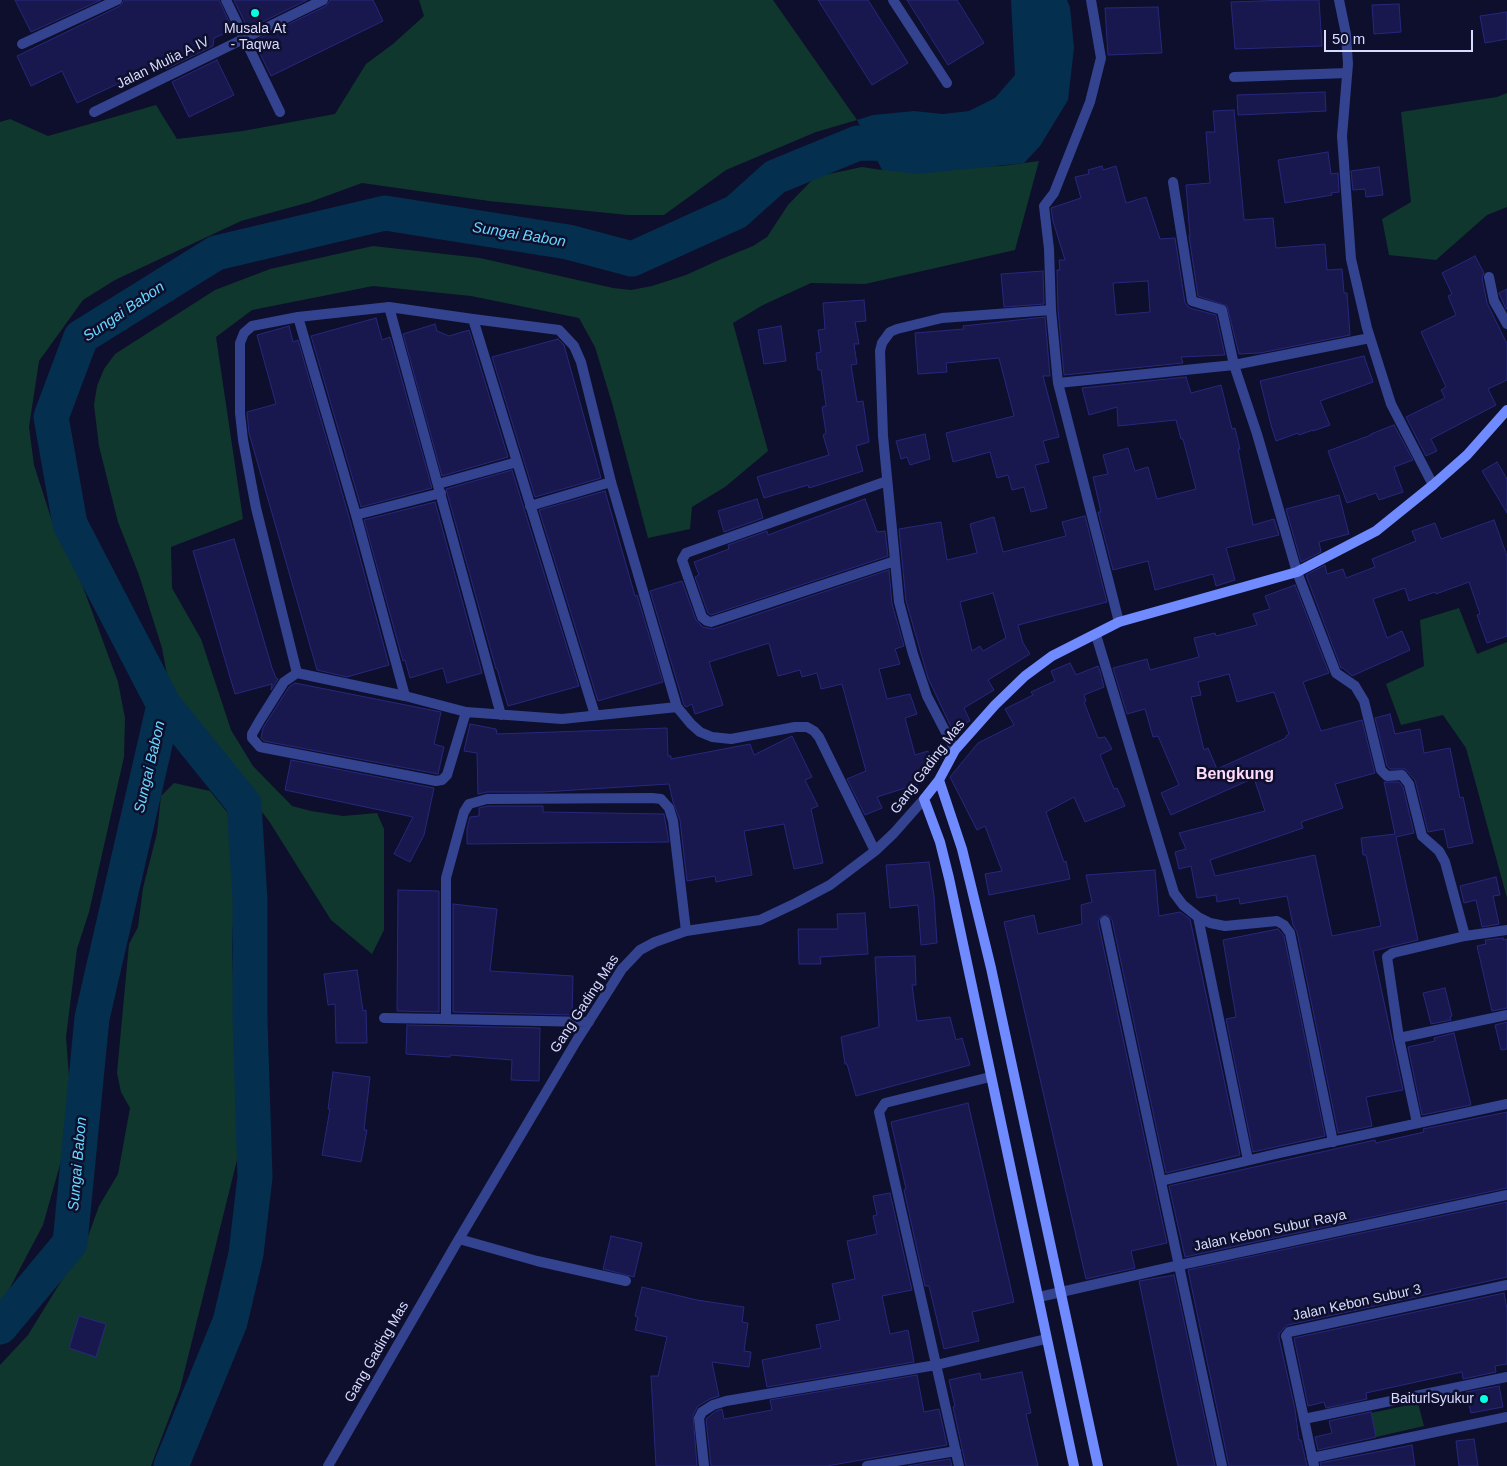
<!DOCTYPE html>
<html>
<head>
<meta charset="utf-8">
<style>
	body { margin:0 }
	#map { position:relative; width:1507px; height:1466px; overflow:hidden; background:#0e0f2c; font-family:Helvetica,sans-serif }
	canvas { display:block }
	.scale { position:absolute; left:1324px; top:30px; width:149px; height:22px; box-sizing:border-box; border:2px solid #d9dcff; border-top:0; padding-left:6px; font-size:15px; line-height:18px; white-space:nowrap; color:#d9dcff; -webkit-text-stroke:4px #0e0f2c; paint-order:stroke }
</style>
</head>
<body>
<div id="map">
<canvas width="1507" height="1466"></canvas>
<div class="scale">50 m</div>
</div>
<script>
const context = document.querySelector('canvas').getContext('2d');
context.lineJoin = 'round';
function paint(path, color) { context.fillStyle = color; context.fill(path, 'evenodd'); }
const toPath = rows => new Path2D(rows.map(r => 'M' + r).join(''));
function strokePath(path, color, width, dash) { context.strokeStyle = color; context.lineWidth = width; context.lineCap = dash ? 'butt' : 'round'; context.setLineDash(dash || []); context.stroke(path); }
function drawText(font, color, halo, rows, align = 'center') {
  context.font = font + ' Helvetica,sans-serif'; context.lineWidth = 5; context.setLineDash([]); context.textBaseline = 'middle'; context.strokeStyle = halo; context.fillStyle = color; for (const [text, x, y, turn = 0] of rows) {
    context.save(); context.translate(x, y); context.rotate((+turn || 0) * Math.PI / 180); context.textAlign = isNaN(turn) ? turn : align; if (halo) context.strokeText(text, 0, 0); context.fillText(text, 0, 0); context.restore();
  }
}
paint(toPath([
	[419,0,773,0,857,120,816,132,726,170,664,215,628,215,489,201,362,183,310,202,241,221,115,280,83,300,39,361,29,427,34,465,52,521,69,558,79,576,118,682,125,718,124,757,89,912,77,949,66,1037,69,1077,74,1115,43,1225,5,1297,0,1301,0,122,10,119,48,136,156,105,177,139,243,131,335,114,366,64,393,44,424,16],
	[1507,93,1507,207,1487,215,1436,260,1389,255,1382,219,1411,202,1401,112,1497,97],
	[1039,161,1015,250,865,284,811,283,763,305,733,323,768,451,725,487,692,507,690,529,648,538,612,403,595,347,579,318,471,296,373,286,252,310,216,337,243,519,171,547,172,588,201,639,231,730,253,766,292,806,311,811,343,816,377,813,384,829,384,930,372,954,331,920,269,821,234,776,213,744,179,702,169,685,162,648,139,575,118,522,99,446,94,405,97,386,104,369,115,354,215,290,270,269,373,246,480,258,613,288,631,290,652,286,686,275,719,260,753,246,767,237,788,205,815,177,862,167,882,170,1001,166],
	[1459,608,1477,654,1507,642,1507,898,1466,748,1443,715,1401,725,1386,684,1424,666,1420,620],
	[174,783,210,791,231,817,239,862,234,895,232,949,239,1152,180,1389,151,1466,0,1466,0,1365,28,1335,76,1257,86,1242,99,1206,118,1174,130,1108,121,1092,117,1073,129,944,138,927,143,888,157,833,161,796],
	[1418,1403,1424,1426,1376,1437,1371,1413]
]), '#10372d');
paint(toPath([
	[1011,0,1067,0,1070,7,1074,48,1068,100,1040,146,1024,163,919,174,882,170,857,120,873,115,914,111,943,114,969,111,995,98,1015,75]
]), '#052f4e');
strokePath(toPath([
	[164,705,244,804,250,900,250,1020,255,1177,246,1254,230,1322,171,1466],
	[0,1327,70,1243,92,1018,164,705,70,524,51,417,81,337,216,253,385,213,568,242,632,259,736,212,775,177,858,143,917,144]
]), '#052f4e', 35);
const building = toPath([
	[15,0,101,0,31,32,15,0],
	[124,0,219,0,233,30,214,38,213,46,166,69,162,63,77,103,62,71,31,86,17,56,120,6,124,0],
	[234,0,307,0,248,29,234,0],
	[330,0,373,0,383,21,271,76,254,41,326,6,330,0],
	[818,0,868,0,908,63,872,85,818,0],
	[907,0,957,0,984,43,948,65,907,0],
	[1289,0,1319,0,1322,46,1235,49,1231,2,1289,0],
	[1399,4,1401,32,1374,34,1372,5,1399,4],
	[1158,7,1162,53,1108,55,1105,8,1158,7],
	[1507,12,1507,39,1485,43,1480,16,1507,12],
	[217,60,234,95,189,117,172,82,217,60],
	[1325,92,1326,111,1238,115,1237,95,1325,92],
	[1234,110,1244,220,1273,218,1276,248,1325,244,1327,270,1342,269,1344,293,1347,293,1350,335,1260,353,1239,354,1227,306,1198,296,1189,236,1190,236,1186,185,1210,183,1206,132,1215,132,1213,111,1234,110],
	[1328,152,1331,174,1338,173,1339,192,1331,193,1332,195,1285,203,1278,160,1328,152],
	[1102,166,1103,170,1116,166,1126,203,1146,197,1160,239,1175,238,1185,303,1190,308,1216,315,1225,355,1181,357,1183,363,1064,375,1058,310,1057,270,1060,270,1059,260,1065,260,1053,221,1051,208,1081,198,1075,177,1089,174,1088,170,1102,166],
	[1148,281,1150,312,1116,315,1113,283,1148,281],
	[1379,167,1383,195,1366,197,1365,189,1353,190,1351,171,1379,167],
	[1475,256,1484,273,1482,278,1487,303,1507,344,1507,380,1488,389,1496,405,1431,439,1437,451,1426,456,1406,417,1445,398,1441,390,1446,387,1421,332,1456,315,1448,296,1452,294,1442,273,1475,256],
	[1043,271,1044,304,1004,307,1001,274,1043,271],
	[1507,289,1507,309,1506,309,1499,293,1507,289],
	[864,300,866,321,855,322,859,344,854,344,857,364,851,365,857,402,863,401,869,442,856,446,863,471,809,488,808,485,764,498,757,477,829,455,823,435,826,433,822,407,826,406,821,370,818,370,816,353,821,352,818,330,825,329,823,303,864,300],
	[1045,317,1050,376,1043,376,1059,437,1043,441,1049,462,1035,465,1047,508,1031,512,1024,487,1012,490,1008,475,997,478,990,452,953,462,946,433,1014,416,999,358,946,363,947,372,918,374,915,333,964,329,963,326,1045,317],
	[376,318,382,340,390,337,432,488,361,507,311,336,376,318],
	[435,324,437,331,449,336,469,330,508,457,442,476,403,334,435,324],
	[289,326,293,342,298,340,349,517,389,665,347,677,317,670,249,433,247,412,276,404,257,335,289,326],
	[781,326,786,361,764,364,758,330,781,326],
	[558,339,564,345,601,478,535,497,492,357,558,339],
	[1364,356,1373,382,1320,401,1330,425,1313,431,1313,430,1299,435,1298,433,1276,441,1271,425,1260,381,1364,356],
	[1186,377,1191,393,1221,385,1232,429,1235,428,1240,449,1238,449,1253,525,1274,519,1279,535,1226,548,1235,580,1216,586,1213,574,1155,590,1148,561,1113,570,1098,512,1101,512,1093,477,1108,474,1103,455,1128,448,1135,471,1148,467,1157,499,1196,489,1183,439,1181,439,1176,420,1118,426,1117,407,1089,415,1082,388,1186,377],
	[1394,425,1413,460,1394,467,1403,492,1379,500,1376,493,1347,503,1328,451,1371,435,1371,434,1394,425],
	[925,434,930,459,910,465,907,457,901,459,896,441,925,434],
	[1497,462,1507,479,1507,513,1482,471,1497,462],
	[512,470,579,686,508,706,497,669,496,669,446,489,512,470],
	[605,491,635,596,637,595,663,682,598,701,539,510,605,491],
	[1339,495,1349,534,1319,542,1321,552,1301,562,1286,509,1339,495],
	[757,499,763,518,724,532,718,511,757,499],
	[865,499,877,532,885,531,888,556,711,615,708,613,695,577,699,575,694,562,729,549,728,545,767,531,768,535,865,499],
	[435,502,482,673,447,683,443,668,410,678,405,660,403,661,364,520,435,502],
	[1085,516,1107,602,1018,625,1023,643,1030,654,988,680,994,690,964,708,970,721,952,729,928,678,906,601,899,529,941,522,947,560,977,553,970,524,994,517,1003,552,1066,536,1062,522,1085,516],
	[993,593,1006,638,983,651,980,646,972,651,960,602,993,593],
	[1494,520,1507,556,1507,636,1487,643,1477,615,1480,614,1469,582,1436,594,1435,592,1409,601,1405,588,1373,599,1387,638,1402,631,1410,650,1352,676,1343,668,1341,668,1306,575,1325,565,1327,574,1343,569,1346,578,1375,567,1372,559,1416,541,1412,531,1435,523,1441,539,1494,520],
	[234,539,272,668,276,678,278,679,271,690,272,684,235,694,193,551,234,539],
	[889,570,892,604,904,646,895,649,900,664,879,669,887,699,910,694,917,714,905,718,915,755,928,751,933,765,918,784,877,797,882,808,865,815,847,779,866,771,842,684,821,689,817,673,802,677,800,670,778,676,769,643,709,662,723,705,695,714,692,704,686,707,684,705,650,591,682,581,696,620,703,627,713,629,889,570],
	[1295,585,1329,673,1303,682,1321,731,1362,720,1375,773,1335,784,1343,808,1301,822,1303,828,1210,860,1215,876,1315,855,1332,936,1381,926,1366,855,1363,855,1361,838,1395,834,1384,782,1399,782,1403,787,1414,833,1396,837,1418,940,1373,951,1403,1090,1366,1097,1372,1126,1338,1133,1297,932,1293,925,1287,896,1240,904,1239,898,1217,902,1216,895,1197,898,1191,866,1179,869,1175,852,1186,849,1179,833,1265,811,1254,778,1171,815,1161,793,1179,785,1158,736,1153,737,1145,709,1127,714,1113,668,1147,659,1150,670,1199,657,1194,638,1215,633,1216,636,1257,625,1253,614,1270,609,1265,596,1295,585],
	[1229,674,1237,702,1274,692,1289,734,1286,736,1286,738,1217,769,1208,748,1204,750,1191,697,1201,695,1198,682,1229,674],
	[1070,663,1076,675,1098,666,1100,671,1104,687,1084,695,1086,701,1084,702,1098,738,1105,737,1112,749,1100,755,1114,789,1117,788,1125,806,1085,822,1074,797,1046,812,1064,862,1066,861,1070,879,989,895,985,874,1002,871,985,826,977,830,950,777,978,743,1014,725,1005,709,1033,695,1031,692,1055,681,1051,671,1070,663],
	[295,683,441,712,434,744,444,747,438,774,264,741,261,738,263,728,289,687,295,683],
	[1390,714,1395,734,1420,729,1424,753,1450,748,1460,798,1463,797,1473,843,1448,848,1444,829,1428,832,1415,780,1405,769,1390,769,1387,766,1375,718,1390,714],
	[470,724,496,729,497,734,667,728,668,756,671,756,671,759,750,744,754,755,792,736,812,777,805,780,818,806,811,809,823,863,794,869,784,824,744,831,752,875,716,882,715,876,687,881,680,820,673,802,669,784,543,792,487,792,478,794,477,753,464,751,470,724],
	[291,760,434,788,424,835,410,862,394,854,413,817,285,790,291,760],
	[488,806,543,806,543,812,664,814,669,842,467,844,467,829,470,817,479,816,479,808,488,806],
	[929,862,934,896,937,943,921,945,918,905,890,908,886,865,929,862],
	[1155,870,1159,916,1180,912,1190,919,1240,1155,1166,1173,1112,920,1108,915,1101,916,1098,922,1167,1243,1131,1251,1135,1268,1086,1279,1004,922,1034,915,1038,934,1082,924,1081,905,1092,902,1086,875,1155,870],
	[1496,877,1500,895,1493,896,1499,924,1482,927,1476,900,1464,903,1460,886,1496,877],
	[398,890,439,891,439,1012,397,1011,398,890],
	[453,904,497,909,490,971,573,976,572,1015,453,1012,453,904],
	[865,913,868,954,820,957,821,964,799,964,798,929,838,929,837,914,865,913],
	[1278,929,1284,936,1325,1136,1253,1152,1226,1019,1236,1017,1223,940,1278,929],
	[1503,938,1503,940,1507,939,1507,1008,1492,1011,1477,946,1486,944,1485,940,1503,938],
	[915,956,916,985,912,985,917,1021,950,1017,956,1040,962,1038,970,1065,856,1096,847,1064,845,1064,841,1037,879,1027,875,957,915,956],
	[357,970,363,1011,366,1010,367,1043,336,1043,335,1004,328,1005,324,974,357,970],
	[1445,988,1452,1016,1450,1017,1451,1020,1431,1024,1423,993,1445,988],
	[1507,1022,1507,1049,1501,1050,1495,1025,1507,1022],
	[407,1025,540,1028,539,1081,511,1080,512,1060,450,1055,450,1057,406,1054,407,1025],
	[1454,1033,1471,1105,1422,1115,1408,1047,1435,1041,1434,1038,1454,1033],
	[333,1072,370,1077,364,1130,367,1130,361,1162,322,1155,330,1109,328,1109,333,1072],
	[968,1103,1014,1302,972,1312,979,1341,944,1349,929,1286,925,1286,904,1190,906,1189,891,1122,968,1103],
	[1507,1112,1507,1188,1185,1257,1169,1186,1375,1140,1376,1143,1424,1132,1423,1129,1507,1112],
	[890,1193,912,1290,882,1296,890,1334,908,1330,914,1362,767,1387,762,1360,821,1348,816,1325,840,1320,832,1284,855,1279,847,1241,877,1234,873,1216,877,1215,873,1196,890,1193],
	[1507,1202,1507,1277,1288,1325,1284,1328,1279,1334,1279,1338,1295,1409,1299,1440,1301,1440,1307,1466,1229,1466,1188,1270,1507,1202],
	[611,1236,642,1243,634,1277,603,1269,611,1236],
	[1174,1275,1215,1466,1178,1466,1164,1403,1139,1281,1174,1275],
	[642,1287,697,1300,744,1307,742,1322,748,1323,744,1351,751,1352,749,1367,712,1362,719,1396,710,1399,698,1406,693,1415,697,1466,656,1466,651,1376,658,1376,667,1337,635,1330,638,1317,635,1316,642,1287],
	[1504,1293,1507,1309,1507,1364,1495,1366,1496,1372,1463,1379,1462,1372,1366,1393,1367,1399,1326,1408,1324,1402,1308,1406,1294,1338,1504,1293],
	[79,1316,106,1324,96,1357,69,1348,79,1316],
	[1022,1372,1031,1413,1026,1414,1038,1466,966,1466,953,1407,955,1406,949,1380,980,1373,981,1380,1022,1372],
	[917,1375,924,1412,939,1409,947,1445,827,1466,711,1466,706,1419,716,1411,722,1409,724,1419,772,1410,770,1400,917,1375],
	[1499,1386,1503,1407,1471,1413,1466,1392,1499,1386],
	[1371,1412,1376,1437,1318,1450,1315,1437,1332,1433,1329,1421,1371,1412],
	[1474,1439,1478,1466,1459,1466,1456,1441,1474,1439],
	[1412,1445,1415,1466,1321,1466,1320,1463,1412,1445],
	[950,1459,952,1466,908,1466,950,1459]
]);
paint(building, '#18184f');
strokePath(building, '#27287d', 1);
strokePath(toPath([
	[226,0,280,112],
	[893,0,947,83],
	[1091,0,1101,58,1090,102,1054,193,1044,206,1049,249,1051,310,1058,383,1119,622],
	[1339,0,1346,34,1348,64,1342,136,1351,259,1367,328,1391,404,1433,485],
	[22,44,117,0],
	[1234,77,1347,73],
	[94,112,323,0],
	[1173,182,1192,301,1222,310,1234,365,1257,434,1297,572,1336,673,1355,686,1364,701,1381,770,1387,776,1402,775,1409,784,1422,836,1439,851,1445,862,1465,936],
	[1489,277,1494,301,1507,324],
	[389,307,501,715],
	[298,317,356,515,405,696],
	[473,319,595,715],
	[1058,383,1234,365,1370,338],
	[887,481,686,553,682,560,702,617,707,621,711,622,895,561],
	[438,484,517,462],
	[530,506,611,482],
	[356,515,441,493],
	[1096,635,1174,893,1183,905,1198,917,1210,923,1225,926,1277,921,1284,925,1290,933,1333,1142],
	[297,673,256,508,243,440,240,413,240,343,244,333,252,326,298,317,389,307,473,319,559,330,574,346,581,362,611,482,677,707,691,724,700,732,712,737,731,739,795,727,807,727,814,731,819,737,875,851],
	[466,712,405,696,297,673,284,682,260,720,252,734,252,738,260,747,436,781,442,780,447,775,466,712,562,719,677,707],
	[955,750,927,696,913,654,899,602,883,436,880,351,882,343,890,332,897,329,942,318,1051,310],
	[1198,917,1248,1160],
	[1105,921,1222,1466],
	[384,1018,446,1019],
	[589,1022,446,1019,446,878,464,812,469,804,487,799,652,798,661,799,669,808,673,821,686,931],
	[1399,1038,1507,1015],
	[1417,1123,1399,1038,1387,957,1393,953,1465,936,1507,930],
	[1161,1181,1280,1153,1507,1104],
	[459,1239,537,1261,626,1281],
	[1039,1297,1180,1265,1507,1195],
	[1304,1419,1507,1377],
	[1312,1458,1507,1417],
	[328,1466,456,1244,577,1040,622,969,640,950,655,942,686,931,760,920,796,903,830,885,875,851,894,833,924,799],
	[704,1466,699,1418,702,1412,713,1405,726,1401,936,1365,1046,1339],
	[867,1466,956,1451],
	[959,1466,879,1112,885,1103,990,1077],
	[1314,1466,1287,1339,1286,1336,1289,1332,1507,1285]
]), '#344390', 10);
strokePath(toPath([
	[939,780,962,849,991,968,1098,1466],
	[1074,1466,949,878,940,842,924,799,939,780,955,750,995,705,1025,676,1052,656,1119,622,1297,572,1376,531,1433,485,1467,455,1507,410]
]), '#708aff', 10);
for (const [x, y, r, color] of [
	[255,13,5,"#05ffe5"],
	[1484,1399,5,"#05ffe5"]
]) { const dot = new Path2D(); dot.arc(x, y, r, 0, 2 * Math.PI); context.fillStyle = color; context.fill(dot); strokePath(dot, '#0e0f2c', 2); }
drawText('14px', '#d9dcff', '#0e0f2c', [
	["Musala At",255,29],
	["- Taqwa",255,45],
	["BaiturlSyukur",1474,1399,"right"]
]);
drawText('14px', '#d9dcff', '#0e0f2c', [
	["Jalan Mulia A IV",163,63,-26],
	["Gang Gading Mas",928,767,-53],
	["Gang Gading Mas",585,1004,-57],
	["Jalan Kebon Subur Raya",1270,1231,-12],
	["Jalan Kebon Subur 3",1357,1303,-12],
	["Gang Gading Mas",377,1352,-60]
]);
drawText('italic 15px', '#67d8ff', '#0e0f2c', [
	["Sungai Babon",519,235,9],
	["Sungai Babon",124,312,-34],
	["Sungai Babon",150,767,-77],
	["Sungai Babon",78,1164,-85]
]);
drawText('bold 16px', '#ffdbf9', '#0e0f2c', [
	["Bengkung",1235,775]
]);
</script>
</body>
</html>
